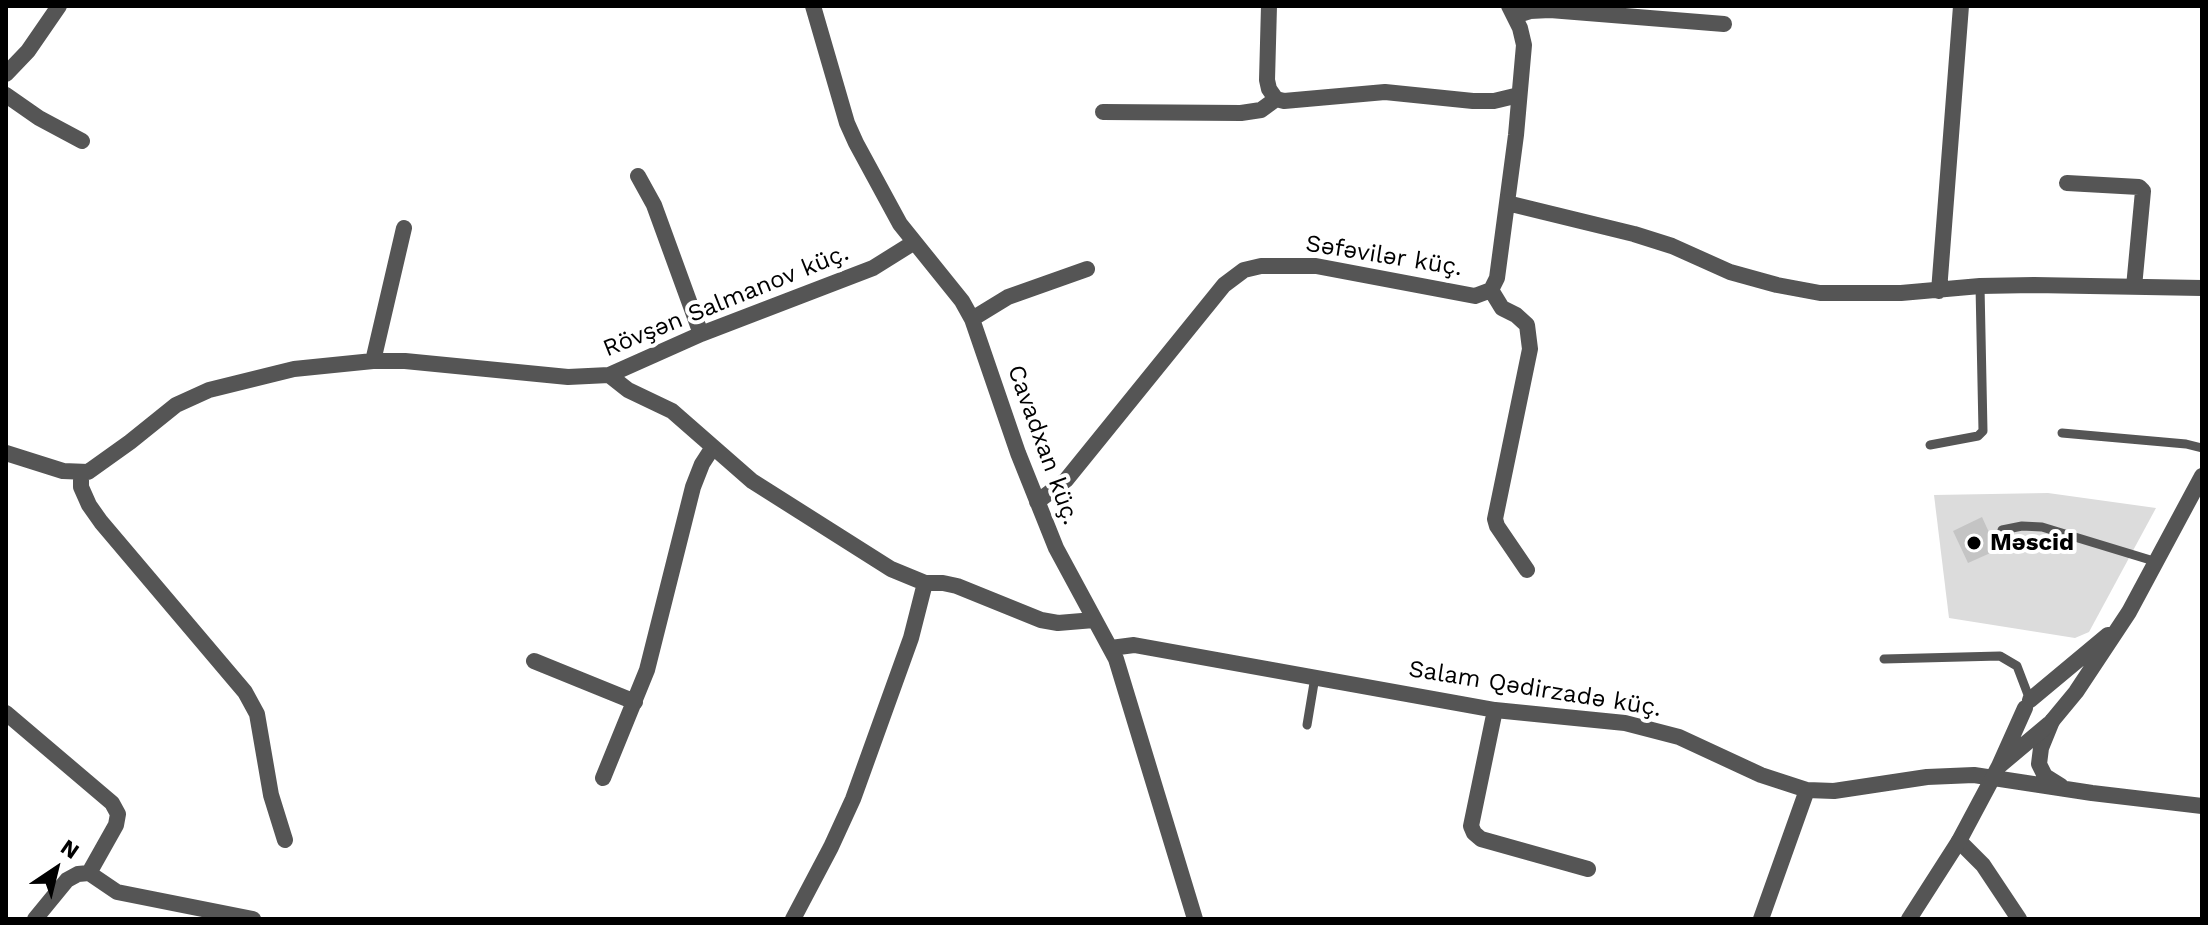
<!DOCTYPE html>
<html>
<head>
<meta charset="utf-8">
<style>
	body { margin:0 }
	#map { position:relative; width:2208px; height:925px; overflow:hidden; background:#fff; font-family:"Work Sans",sans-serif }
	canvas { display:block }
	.frame { position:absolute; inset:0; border:8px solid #000; pointer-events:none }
	.north { position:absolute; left:16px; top:829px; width:80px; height:80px; -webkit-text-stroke:6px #fff; paint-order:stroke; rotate:35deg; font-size:22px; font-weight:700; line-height:32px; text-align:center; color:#000 }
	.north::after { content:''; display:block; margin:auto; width:28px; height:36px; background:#000; clip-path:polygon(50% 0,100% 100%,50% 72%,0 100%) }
</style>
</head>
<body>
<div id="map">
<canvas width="2208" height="925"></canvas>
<div class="frame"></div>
<div class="north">N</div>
</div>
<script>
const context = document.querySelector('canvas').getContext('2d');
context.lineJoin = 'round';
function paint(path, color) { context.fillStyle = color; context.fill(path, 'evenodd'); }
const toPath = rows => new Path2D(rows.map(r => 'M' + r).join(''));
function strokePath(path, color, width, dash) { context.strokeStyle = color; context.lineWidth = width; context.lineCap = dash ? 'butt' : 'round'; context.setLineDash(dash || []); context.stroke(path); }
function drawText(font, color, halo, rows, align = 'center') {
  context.font = font + ' "Work Sans",sans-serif'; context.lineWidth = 8; context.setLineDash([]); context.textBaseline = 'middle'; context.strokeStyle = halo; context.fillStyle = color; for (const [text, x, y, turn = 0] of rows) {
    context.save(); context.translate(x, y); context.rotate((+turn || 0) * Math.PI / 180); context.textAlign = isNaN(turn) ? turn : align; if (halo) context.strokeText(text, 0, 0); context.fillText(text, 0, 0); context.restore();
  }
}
paint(toPath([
	[2048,493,2156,508,2089,632,2075,638,1949,618,1934,495]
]), '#dcdcdc');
paint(toPath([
	[1982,517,1997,550,1968,563,1953,531]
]), '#c4c4c4');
strokePath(toPath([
	[2062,433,2186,444,2202,448],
	[1930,445,1978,436,1983,431,1980,286],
	[2002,530,2022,526,2042,527,2157,562],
	[1884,659,2000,656,2017,666,2030,700],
	[1307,725,1315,677]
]), '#555', 9);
strokePath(toPath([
	[813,6,847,123,856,143,900,224,962,301,972,319,1018,453,1056,548,1116,659,1195,919],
	[1269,6,1267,80,1269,89,1276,99,1284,101,1385,92,1473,101,1494,101,1519,95],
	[1514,16,1530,11,1550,10,1724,24],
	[6,74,28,51,59,6],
	[6,95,39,118,82,141],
	[1103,112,1241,113,1261,110,1276,99],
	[638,176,654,205,701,334],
	[2067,183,2139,187,2143,191,2134,287],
	[1507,203,1634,234,1672,246,1730,272,1777,285,1820,293,1901,293,1980,286,2034,285,2202,288],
	[1491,290,1502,308,1516,315,1527,325,1530,349,1495,519,1497,526,1527,570],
	[1939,291,1961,6],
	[972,319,1008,297,1087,269],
	[373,361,404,228],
	[609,375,628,390,672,411,752,481,891,569,925,583,943,583,957,586,1041,620,1058,623,1094,620],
	[6,453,63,471,88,472,130,442,176,405,209,390,294,369,373,361,405,361,568,377,609,375,701,334,873,268,913,243],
	[81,472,81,487,89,505,101,522,245,692,257,714,271,795,285,840],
	[1037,502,1066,480,1224,285,1244,270,1261,266,1316,266,1475,296,1491,290,1497,278,1516,135,1524,45,1520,28,1509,6],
	[1111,648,1134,645,1495,710,1625,723,1679,737,1761,775,1807,790,1834,791,1927,777,1974,775,2092,793,2202,806],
	[534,661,635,702],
	[1495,710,1471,826,1474,833,1481,839,1588,869],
	[6,713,112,803,118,814,116,825,89,873,117,892,253,919],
	[2052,721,2041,748,2039,764,2045,776,2061,786],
	[603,778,647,670,693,487,702,464,713,447],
	[1959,841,1983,865,2019,919],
	[35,919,67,880,78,874,89,873],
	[793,919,831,847,853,799,911,638,925,583],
	[1761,919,1807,790]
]), '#555', 16);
strokePath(toPath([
	[2030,700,2108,635],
	[2025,708,1999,766,2049,724],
	[2052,721,2076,692,2129,612,2202,476],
	[1909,919,1959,841,1999,766]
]), '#555', 16);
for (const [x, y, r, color] of [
	[1974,543,8,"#000"]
]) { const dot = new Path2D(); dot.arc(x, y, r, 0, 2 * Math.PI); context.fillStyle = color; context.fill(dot); strokePath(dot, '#fff', 3); }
drawText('24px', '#000', '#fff', [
	["Səfəvilər küç.",1384,256,9],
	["Rövşən Salmanov küç.",726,301,-22],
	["Cavadxan küç.",1043,445,70],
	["Salam Qədirzadə küç.",1535,689,9]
]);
drawText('bold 24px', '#000', '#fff', [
	["Məscid",1990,543]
], 'left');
</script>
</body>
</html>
